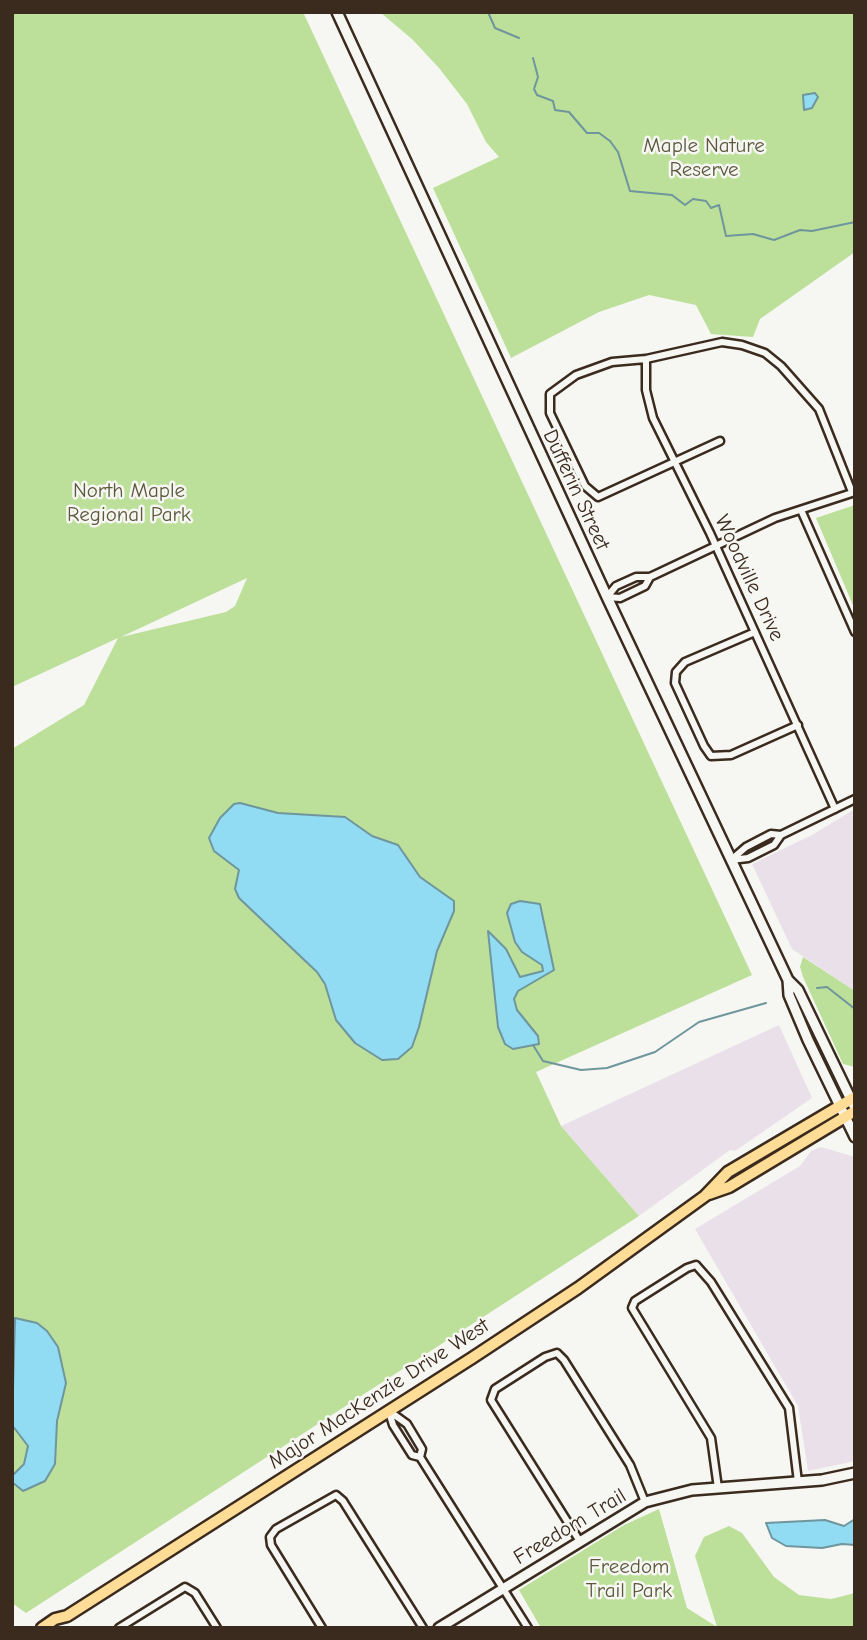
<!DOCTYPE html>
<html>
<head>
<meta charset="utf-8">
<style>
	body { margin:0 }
	#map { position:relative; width:867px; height:1640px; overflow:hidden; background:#f6f6f2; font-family:"Comic Neue",sans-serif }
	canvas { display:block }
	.frame { position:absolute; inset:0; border:14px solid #3b2a1e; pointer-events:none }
</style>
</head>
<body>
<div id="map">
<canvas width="867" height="1640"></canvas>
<div class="frame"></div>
</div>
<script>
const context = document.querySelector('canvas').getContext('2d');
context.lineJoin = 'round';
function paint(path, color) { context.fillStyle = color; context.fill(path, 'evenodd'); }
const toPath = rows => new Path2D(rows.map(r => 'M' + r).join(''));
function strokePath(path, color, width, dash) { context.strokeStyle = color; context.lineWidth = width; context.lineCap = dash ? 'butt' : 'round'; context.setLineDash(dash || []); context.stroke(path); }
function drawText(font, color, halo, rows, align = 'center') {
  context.font = font + ' "Comic Neue",sans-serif'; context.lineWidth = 5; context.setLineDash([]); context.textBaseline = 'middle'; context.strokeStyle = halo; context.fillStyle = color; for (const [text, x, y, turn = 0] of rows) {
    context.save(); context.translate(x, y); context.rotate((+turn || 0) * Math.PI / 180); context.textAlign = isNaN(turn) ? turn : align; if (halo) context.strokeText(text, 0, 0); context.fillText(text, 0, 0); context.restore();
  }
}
paint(toPath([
	[855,809,855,991,792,949,752,864,812,835],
	[779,1025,812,1098,735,1151,730,1150,639,1216,561,1126],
	[821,1147,855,1157,855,1461,808,1471,798,1406,695,1229,800,1166,811,1151]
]), '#eae0ea');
paint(toPath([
	[12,12,303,12,752,975,536,1072,561,1126,639,1216,26,1613,12,1603,12,749,84,705,118,638,12,687],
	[247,578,235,606,226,612,121,637],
	[380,12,855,12,855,252,760,319,753,337,711,334,696,305,649,295,599,312,511,358,433,188,499,157,486,142,467,104,439,68,413,40],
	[855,505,855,610,816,518],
	[803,957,855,991,855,1067,843,1064,803,977,800,967],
	[659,1509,687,1608,717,1627,695,1556,704,1537,729,1526,742,1533,774,1577,799,1595,831,1599,855,1593,855,1628,541,1628,519,1590,624,1525]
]), '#bce09a');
const water = toPath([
	[815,93,818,97,812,108,804,110,803,95,815,93],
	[240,803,278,813,345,817,372,836,398,845,420,877,454,901,454,911,437,951,419,1027,412,1047,398,1059,382,1060,355,1043,336,1020,325,984,317,972,239,898,235,889,239,870,214,851,209,838,220,818,234,804,240,803],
	[520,901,540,904,554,970,518,991,514,999,517,1010,538,1036,539,1044,513,1049,505,1044,498,1027,488,931,506,949,520,977,543,971,542,965,522,952,515,942,507,913,511,904,520,901],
	[15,1318,37,1323,47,1331,58,1347,66,1383,57,1421,55,1464,45,1481,23,1491,12,1482,13,1475,24,1464,28,1446,12,1425,15,1318],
	[855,1519,855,1545,842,1544,822,1548,786,1546,772,1538,766,1523,825,1520,844,1526,855,1519]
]);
paint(water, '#91dcf2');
strokePath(water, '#6f959d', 2);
strokePath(toPath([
	[488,12,495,28,519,38],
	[533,58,538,77,534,89,537,95,553,101,555,110,569,112,587,133,599,133,610,141,618,152,630,191,672,195,685,205,693,199,706,201,711,208,719,205,726,236,753,234,774,240,800,230,812,231,855,222],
	[817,988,827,987,855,1009],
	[533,1045,543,1061,581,1070,607,1068,655,1052,699,1022,766,1003]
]), '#6f959d', 2);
const street = toPath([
	[646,359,646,390,653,418,710,533,835,809],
	[720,441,598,497,585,486,550,413,550,394,576,375,612,362,646,359,722,342,742,345,765,353,781,366,819,409,852,492],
	[801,510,855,632],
	[607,597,616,586,636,577,650,577,775,518,855,492],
	[607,597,620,598,645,586,650,577],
	[755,632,685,662,676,672,675,683,704,746,711,756,731,755,798,725],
	[731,860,748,858,774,845,781,835,855,799],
	[731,860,746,847,771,834,781,835],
	[389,1411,407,1424,422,1449,420,1457,528,1628],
	[389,1412,393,1425,412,1455,420,1457],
	[718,1488,711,1438,632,1308,635,1301,687,1268,696,1265,711,1282,789,1408,798,1482],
	[579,1540,491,1400,495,1389,545,1357,557,1353,564,1360,630,1465,645,1502],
	[119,1628,185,1587,195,1593,217,1628],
	[322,1628,271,1545,270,1537,276,1529,336,1495,343,1501,423,1628]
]);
const secondary = toPath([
	[337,12,607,597,788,980,798,990,855,1108],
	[788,980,789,995,808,1040,855,1137],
	[439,1628,645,1502,692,1490,822,1480,855,1473]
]);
const primary = toPath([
	[709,1194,729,1187,855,1111],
	[42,1628,55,1619,67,1616,472,1358,578,1288,705,1196,728,1172,855,1097]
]);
strokePath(street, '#3b2a1e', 11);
strokePath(secondary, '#3b2a1e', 14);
strokePath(primary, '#3b2a1e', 15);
strokePath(street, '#f6f6f2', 6);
strokePath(secondary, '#f6f6f2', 9);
strokePath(primary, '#ffdd96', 10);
drawText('21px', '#5b583d', '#f6f6f2', [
	["Maple Nature",704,146],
	["Reserve",704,170],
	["North Maple",129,491],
	["Regional Park",129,515],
	["Freedom",629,1567],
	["Trail Park",629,1591]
]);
drawText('21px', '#3b2a1e', '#f6f6f2', [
	["Dufferin Street",576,490,65],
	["Woodville Drive",749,578,65],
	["Major MacKenzie Drive West",379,1394,-33],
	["Freedom Trail",570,1527,-31]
]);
</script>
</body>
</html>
